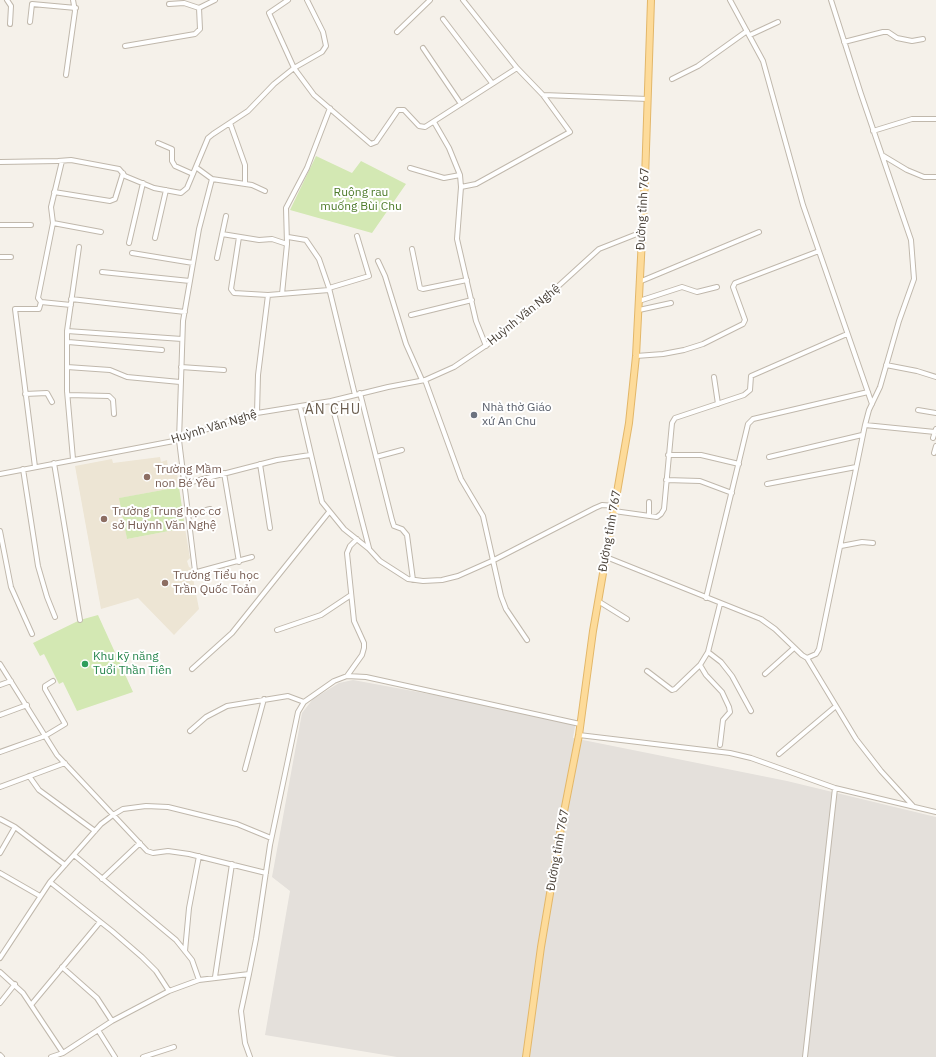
<!DOCTYPE html>
<html>
<head>
<meta charset="utf-8">
<style>
	body { margin:0 }
	canvas { display:block; background:#f5f1ea }
</style>
</head>
<body>
<canvas width="936" height="1057"></canvas>
<script>
const context = document.querySelector('canvas').getContext('2d');
context.lineJoin = 'round';
function paint(path, color) { context.fillStyle = color; context.fill(path, 'evenodd'); }
const toPath = rows => new Path2D(rows.map(r => 'M' + r).join(''));
function strokePath(path, color, width, dash) { context.strokeStyle = color; context.lineWidth = width; context.lineCap = dash ? 'butt' : 'round'; context.setLineDash(dash || []); context.stroke(path); }
function drawText(font, color, halo, rows, align = 'center') {
  context.font = font + ' "IBM Plex Sans",sans-serif'; context.lineWidth = 4; context.setLineDash([]); context.textBaseline = 'middle'; context.strokeStyle = halo; context.fillStyle = color; for (const [text, x, y, turn = 0] of rows) {
    context.save(); context.translate(x, y); context.rotate((+turn || 0) * Math.PI / 180); context.textAlign = isNaN(turn) ? turn : align; if (halo) context.strokeText(text, 0, 0); context.fillText(text, 0, 0); context.restore();
  }
}
paint(toPath([
	[353,680,576,721,573,738,787,781,936,817,936,1057,397,1057,265,1035,290,891,272,877,302,713,313,699,339,683]
]), '#e4e0db');
paint(toPath([
	[160,457,161,462,167,460,168,467,176,466,179,487,120,498,127,539,185,528,190,558,187,561,189,567,191,568,199,609,174,635,138,598,101,609,75,466,112,459,113,463]
]), '#ede5d4');
paint(toPath([
	[316,156,352,173,361,161,406,184,372,233,290,210],
	[179,487,185,528,127,539,119,498],
	[98,615,133,692,77,711,63,682,59,684,44,654,40,656,33,643,80,620]
]), '#d3e8b3');
const minor = toPath([
	[7,0,11,6,10,24],
	[288,0,269,13,294,68,314,95,371,144,376,142,398,110,404,110,419,126,425,127,517,68],
	[730,0,763,61,803,205,872,404],
	[169,4,184,3,199,8],
	[443,19,492,83],
	[30,22,32,4,76,8],
	[397,32,430,0],
	[750,35,778,22],
	[844,42,883,32,888,32,897,38,912,41,923,39],
	[125,46,195,34,200,29,199,8,215,0],
	[423,48,461,104],
	[66,75,75,11,73,0],
	[672,79,698,66,747,31],
	[543,95,648,99],
	[434,122,449,148,460,175,461,187,457,239,476,321,486,346],
	[230,123,245,165,245,184],
	[873,131,912,119,936,119],
	[158,143,172,149,172,161,175,166,193,174],
	[882,155,907,170,924,177,936,177],
	[62,161,51,207,53,223,38,298,41,302,71,305],
	[0,162,58,161,71,160,119,169,125,176,154,188,181,193,187,188,208,138,213,134,248,111,274,84,294,68,322,52,326,46,323,32,307,0],
	[197,168,212,179,252,185,265,191],
	[410,168,444,178,460,175],
	[212,179,199,229,183,321,179,440,195,571,197,572,252,557],
	[461,187,476,184,570,132,543,95,517,68,463,0],
	[54,192,110,201,115,199,123,173],
	[53,223,101,232],
	[0,225,31,225],
	[222,234,259,240,272,239,287,244],
	[239,237,231,289,234,293,268,295,329,290],
	[288,237,306,240,319,259,329,288,355,395],
	[155,238,166,190],
	[129,243,143,183],
	[412,249,420,288,423,289,467,280],
	[132,253,193,263],
	[0,257,11,257],
	[217,258,226,216],
	[378,261,385,276,406,344,422,380],
	[102,272,190,281],
	[639,282,759,232],
	[329,288,369,276,357,236],
	[282,294,287,244,286,208,307,168,330,108],
	[71,299,185,312],
	[639,301,682,287,697,292,717,287],
	[639,310,671,303],
	[411,315,472,300],
	[67,331,182,339],
	[68,342,162,350],
	[636,356,663,354,684,350,703,344,743,324,745,320,733,287,735,283,819,251],
	[886,365,917,371,936,377],
	[67,367,110,370,127,377,180,382],
	[181,367,224,370],
	[714,377,718,404],
	[425,380,461,479,483,516,501,596,506,609,527,640],
	[360,393,392,520,394,526,402,529,407,535,413,580],
	[25,394,47,393,52,402],
	[68,395,109,396,113,400,114,414],
	[331,401,369,548],
	[300,407,322,502,344,529,369,549,380,561,408,579,423,581,442,580,458,576,494,560,595,508,602,505,615,506],
	[918,410,936,413],
	[257,413,258,375,268,295],
	[865,425,935,432],
	[933,438,936,429],
	[934,453,936,446],
	[668,455,701,455,739,464],
	[376,457,402,450],
	[769,457,862,435],
	[73,459,67,391,67,331,79,247],
	[54,463,80,620],
	[260,464,270,528],
	[35,467,15,309,39,309,41,302],
	[23,469,38,566,47,597,55,617],
	[224,473,239,562],
	[0,474,179,440,236,418,257,413,331,401,388,387,425,380,454,367,491,342,531,311,599,249,642,232],
	[666,480,700,481,732,493],
	[184,484,277,460,310,455],
	[767,484,856,467],
	[614,511,657,517,661,514,664,509,672,423,675,418,744,395,750,390,751,376,847,334],
	[188,515,210,509],
	[649,516,649,502],
	[0,531,11,587,32,634],
	[841,546,862,542,873,543],
	[606,557,761,619,775,629,802,655,807,658,816,654,819,649,865,425,869,410,880,387,899,321,914,279,911,240,861,94,831,0],
	[706,598,748,424,753,419,868,392],
	[598,601,627,619],
	[277,630,321,615,351,595],
	[708,652,721,662,732,676,751,711],
	[807,658,856,739,881,771,913,806],
	[0,664,57,755,147,851,153,853,168,851,189,854,266,873],
	[700,665,706,675,722,692,729,707,730,712,723,720,720,745],
	[192,669,232,633,329,512],
	[647,671,672,690,675,689,700,665,708,652,720,604],
	[765,674,794,648],
	[347,676,362,655,364,648,364,643,354,621,347,553,350,546,357,539],
	[0,685,11,681],
	[0,715,27,705],
	[190,731,206,717,227,706,288,696,304,702],
	[579,735,730,753,751,758,835,788,936,812],
	[0,752,45,736,65,724,45,689,45,686,53,681],
	[779,754,836,706],
	[245,769,264,699],
	[29,776,39,790,95,831],
	[0,787,65,763],
	[0,819,15,827,65,865],
	[0,853,15,827],
	[74,855,176,940,192,960,199,980],
	[0,873,40,896],
	[102,879,140,843],
	[50,882,112,931,142,957,156,971,169,991],
	[185,951,189,908,199,856],
	[0,958,50,882,101,824,113,815,123,809,146,806,168,807,237,824,271,838],
	[62,967,97,998,112,1021],
	[0,972,23,993,63,1053],
	[249,974,241,1011,245,1043,250,1057],
	[215,977,232,864],
	[0,1003,15,984],
	[31,1005,100,922],
	[98,1030,115,1057],
	[0,1055,2,1057],
	[51,1057,63,1053,112,1021,169,991,199,980,249,974,256,939,270,845,298,712,304,702,334,681,347,676,366,677,580,724],
	[143,1057,174,1047],
	[805,1057,835,788]
]);
const primary = toPath([
	[526,1057,541,947,562,822,579,735,593,631,629,423,636,356,645,179,651,0]
]);
strokePath(minor, '#c0b8ac', 6);
strokePath(primary, '#e3b769', 8);
strokePath(minor, '#fff', 4);
strokePath(primary, '#fddb9a', 6);
for (const [x, y, r, color] of [
	[474,415,4,"#6b7280"],
	[147,477,4,"#8d6e63"],
	[104,519,4,"#8d6e63"],
	[165,583,4,"#8d6e63"],
	[85,664,4,"#2e9e5b"]
]) { const dot = new Path2D(); dot.arc(x, y, r, 0, 2 * Math.PI); context.fillStyle = color; context.fill(dot); strokePath(dot, '#fff', 1.5); }
drawText('12px', '#4e7b2b', '#fff', [
	["Ruộng rau",361,193],
	["muống Bùi Chu",361,207]
]);
drawText('12px', '#494138', '#fff', [
	["Đường tỉnh 767",643,209,-87],
	["Huỳnh Văn Nghệ",524,315,-39],
	["Huỳnh Văn Nghệ",214,427,-17],
	["Đường tỉnh 767",610,531,-80],
	["Đường tỉnh 767",558,850,-80]
]);
drawText('12px', '#5b616d', '#fff', [
	["Nhà thờ Giáo",482,408],
	["xứ An Chu",482,422]
], 'left');
drawText('12px', '#785e54', '#fff', [
	["Trường Mầm",155,470],
	["non Bé Yêu",155,484],
	["Trường Trung học cơ",112,512],
	["sở Huỳnh Văn Nghệ",112,526],
	["Trường Tiểu học",173,576],
	["Trần Quốc Toản",173,590]
], 'left');
drawText('12px', '#27864d', '#fff', [
	["Khu kỹ năng",93,657],
	["Tuổi Thần Tiên",93,671]
], 'left');
context.letterSpacing = '1px';
drawText('14px', '#6b5e4f', '#fff', [
	["AN CHU",333,410]
]);
context.letterSpacing = '0px';
</script>
</body>
</html>
